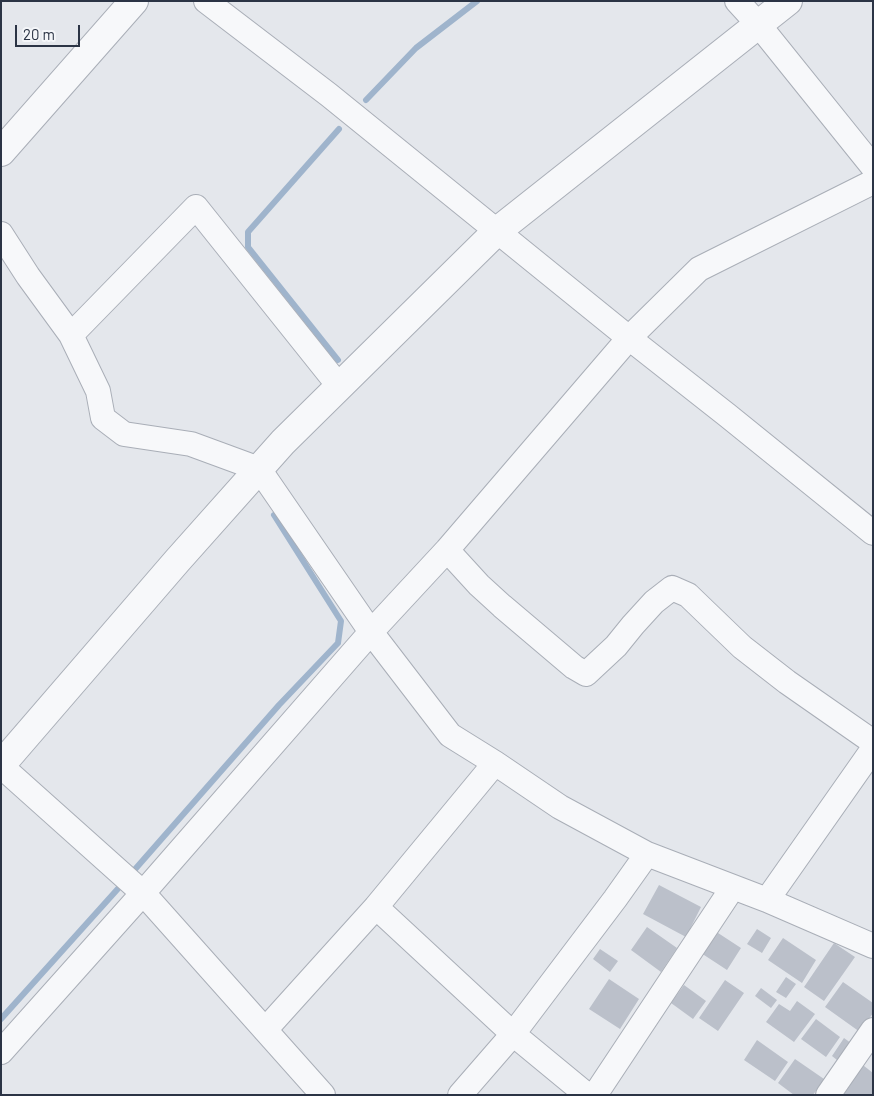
<!DOCTYPE html>
<html>
<head>
<meta charset="utf-8">
<style>
	body { margin:0 }
	#map { position:relative; width:874px; height:1096px; overflow:hidden; background:#e4e7ec; font-family:Barlow,sans-serif }
	canvas { display:block }
	.frame { position:absolute; inset:0; border:2px solid #2b3445; pointer-events:none }
	.scale { position:absolute; left:15px; top:25px; width:65px; height:22px; box-sizing:border-box; border:2px solid #2b3445; border-top:0; padding-left:6px; font-size:15px; line-height:18px; white-space:nowrap; color:#2b3445; -webkit-text-stroke:4px #f4f6f9; paint-order:stroke }
</style>
</head>
<body>
<div id="map">
<canvas width="874" height="1096"></canvas>
<div class="frame"></div>
<div class="scale">20 m</div>
</div>
<script>
const context = document.querySelector('canvas').getContext('2d');
context.lineJoin = 'round';
const toPath = rows => new Path2D(rows.map(r => 'M' + r).join(''));
function strokePath(path, color, width, dash) { context.strokeStyle = color; context.lineWidth = width; context.lineCap = dash ? 'butt' : 'round'; context.setLineDash(dash || []); context.stroke(path); }
function paint(path, color) { context.fillStyle = color; context.fill(path, 'evenodd'); }
strokePath(toPath([
	[366,100,416,48,477,1],
	[338,360,248,247,248,232,339,129],
	[130,875,279,705,338,643,341,621,274,515],
	[1,1019,124,882]
]), '#9fb4cc', 6);
paint(toPath([
	[659,885,701,907,686,937,643,914],
	[647,927,677,948,661,972,631,950],
	[757,929,771,938,762,953,747,944],
	[715,931,741,948,727,970,701,953],
	[783,938,816,960,802,983,768,960],
	[834,943,855,957,824,1001,804,987],
	[600,949,618,961,610,972,593,959],
	[786,977,796,984,786,998,776,992],
	[609,979,639,999,620,1029,589,1009],
	[725,980,744,993,718,1031,699,1018],
	[843,982,873,1003,873,1013,860,1032,825,1007],
	[684,985,706,1001,693,1019,671,1003],
	[761,988,777,1000,771,1008,755,996],
	[797,1001,815,1014,794,1042,766,1022,779,1004,790,1011],
	[816,1019,840,1037,826,1057,801,1039],
	[844,1038,855,1046,842,1064,832,1056],
	[757,1040,788,1062,775,1081,744,1060],
	[795,1059,824,1079,813,1095,794,1095,778,1083],
	[859,1062,873,1073,873,1095,842,1095]
]), '#bbc0ca');
const minor = toPath([
	[206,1,329,95,629,338,727,415,873,533],
	[737,1,758,24,873,167],
	[1,234,28,276,71,335,98,391,103,418,124,434,191,444,259,469,371,632,450,735,495,763,560,807,647,854],
	[71,335,196,207,339,386],
	[447,550,479,585,502,606,574,667,586,674,616,646,633,625,654,602,672,588,688,595,742,647,787,682,873,742],
	[1,766,143,893,323,1095],
	[767,900,873,946],
	[376,907,513,1034,587,1095],
	[265,1030,376,907,495,763],
	[1,1052,143,893,371,632,447,550,629,338,699,269,873,182],
	[460,1095,513,1034,615,899,647,854,767,900,873,749],
	[595,1095,733,887],
	[828,1095,873,1030]
]);
const tertiary = toPath([
	[1,152,134,1],
	[1,765,177,561,283,442,496,232,788,1]
]);
strokePath(minor, '#a9aeb7', 26);
strokePath(tertiary, '#a9aeb7', 30);
strokePath(minor, '#f7f8fa', 24);
strokePath(tertiary, '#f7f8fa', 28);
</script>
</body>
</html>
